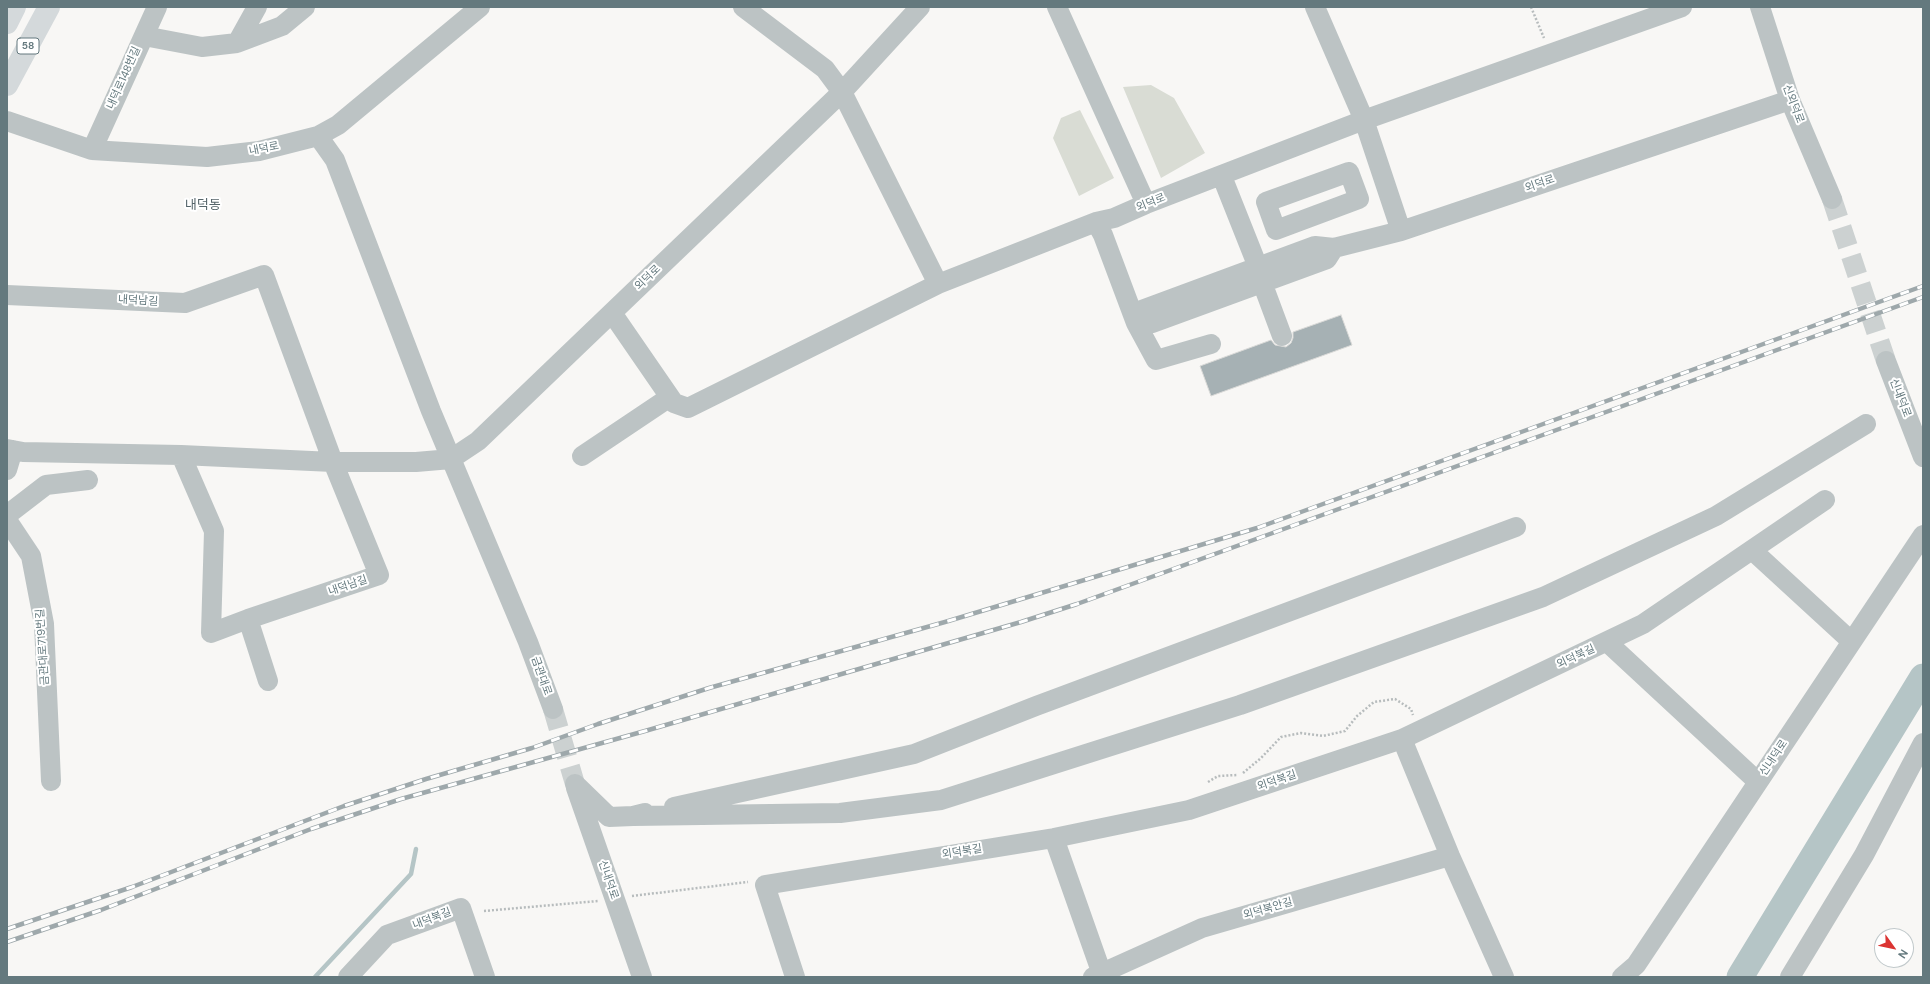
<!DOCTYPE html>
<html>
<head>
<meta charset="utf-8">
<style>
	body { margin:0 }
	#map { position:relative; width:1930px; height:984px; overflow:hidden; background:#f8f7f5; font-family:"DM Sans",sans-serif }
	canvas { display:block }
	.frame { position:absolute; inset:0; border:8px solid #64797e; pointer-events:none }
	.north { position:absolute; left:1874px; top:928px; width:40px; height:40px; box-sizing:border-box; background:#fff; border:1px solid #c1c9cb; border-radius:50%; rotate:123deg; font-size:11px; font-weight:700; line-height:16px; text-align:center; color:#64797e }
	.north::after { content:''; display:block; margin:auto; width:14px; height:18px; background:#db3432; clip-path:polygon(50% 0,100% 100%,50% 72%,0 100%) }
</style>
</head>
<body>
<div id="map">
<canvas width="1930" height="984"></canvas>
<div class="frame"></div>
<div class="north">N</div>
</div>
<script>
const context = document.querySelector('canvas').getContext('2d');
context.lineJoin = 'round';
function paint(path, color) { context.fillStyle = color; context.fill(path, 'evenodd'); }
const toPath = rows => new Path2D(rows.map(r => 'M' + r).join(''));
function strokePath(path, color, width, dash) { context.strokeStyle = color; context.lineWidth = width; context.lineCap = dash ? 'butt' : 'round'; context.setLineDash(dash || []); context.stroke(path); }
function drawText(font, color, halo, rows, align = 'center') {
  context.font = font + ' "DM Sans","Noto Sans KR",sans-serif'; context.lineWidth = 4; context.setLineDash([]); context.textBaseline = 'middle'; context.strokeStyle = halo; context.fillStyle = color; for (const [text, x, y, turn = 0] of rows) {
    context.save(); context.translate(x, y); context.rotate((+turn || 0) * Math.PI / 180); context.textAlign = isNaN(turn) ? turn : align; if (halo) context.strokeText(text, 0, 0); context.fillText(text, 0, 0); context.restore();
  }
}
paint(toPath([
	[1151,85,1174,98,1205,153,1161,178,1123,87],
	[1080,110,1114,178,1079,196,1053,138,1061,118]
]), '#d9dcd4');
strokePath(toPath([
	[315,977,411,874,416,849]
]), '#b5c5c6', 4.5);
strokePath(toPath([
	[1740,977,1923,677]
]), '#b5c5c6', 27);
const building = toPath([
	[1341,315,1352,345,1211,396,1200,366,1271,340,1275,345,1286,347,1291,343,1293,338,1293,332,1341,315]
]);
paint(building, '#a6b1b4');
strokePath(building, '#d9d9d7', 1);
strokePath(toPath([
	[1832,199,1886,361],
	[553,709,575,784]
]), '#ccd1d1', 20, [20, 10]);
strokePath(toPath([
	[1531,7,1544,38],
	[1243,773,1261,758,1281,737,1301,733,1323,736,1345,731,1357,716,1374,702,1395,699,1411,709,1413,715],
	[1208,782,1218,776,1237,775],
	[632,896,748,882],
	[484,911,598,901]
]), '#b7bcbd', 2.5, [2, 2]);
strokePath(toPath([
	[743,7,825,69,842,92,938,284],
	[1057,7,1146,204],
	[1315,7,1364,120,1401,231],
	[1760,7,1790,100,1832,199],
	[144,36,202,47,237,43,282,26,305,7],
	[237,43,257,7],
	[7,121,92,150,207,157,259,151,318,136,338,125,480,7],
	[318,136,335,160,431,411,528,642,553,709],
	[92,150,157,7],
	[1349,172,1359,199,1276,230,1266,202,1349,172],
	[1225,184,1254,257],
	[1096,222,1103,235,1136,323,1152,323,1327,259,1334,248],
	[1266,293,1282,336],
	[7,295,185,303,264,275,333,462,379,575,248,619,268,681],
	[612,313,674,403,688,408,938,284,1096,222,1114,218,1146,204,1364,120,1682,7],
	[1211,344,1156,360,1136,323,1142,310,1315,246,1334,248,1401,231,1790,100],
	[1886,361,1923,457],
	[7,449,23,452,181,455,333,462,416,462,451,459,478,441,842,92,920,7],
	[181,455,214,531,211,633,248,619],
	[582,456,670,397],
	[7,470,13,450],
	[7,515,46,485,88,480],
	[7,520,31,556,44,624,51,781],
	[1753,551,1851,641],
	[1607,642,1758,782],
	[1402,739,1450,856,1504,977],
	[575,784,609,817,633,816,645,813],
	[576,788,642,977],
	[674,807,914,754,1036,706,1516,527],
	[633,816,840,813,941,800,1240,705,1543,597,1716,516,1866,424],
	[1054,838,1103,977],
	[348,977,387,935,461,908,485,977],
	[795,977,765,885,1054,838,1189,810,1402,739,1643,624,1825,500],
	[1093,977,1202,928,1450,856],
	[1622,977,1636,965,1923,535],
	[1790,977,1864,855,1923,743]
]), '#bcc3c4', 20);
strokePath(toPath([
	[7,23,15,7],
	[7,85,49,7]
]), '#d4d9db', 22);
const rail = toPath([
	[7,929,132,887,344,806,426,779,532,748,598,724,709,688,945,622,1257,528,1923,286],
	[7,942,101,910,311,829,401,799,645,731,1021,622,1077,604,1923,297]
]);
strokePath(rail, '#9ea8ab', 4.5);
strokePath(rail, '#fff', 3, [9]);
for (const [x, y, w] of [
	[28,46,22]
]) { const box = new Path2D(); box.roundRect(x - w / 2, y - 8, w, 16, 3); context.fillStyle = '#fff'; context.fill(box); strokePath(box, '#64797e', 1); }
drawText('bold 10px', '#64797e', null, [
	["58",28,46]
]);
drawText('11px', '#64797e', '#fff', [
	["내덕로148번길",124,78,-66],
	["신외덕로",1793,104,69],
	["내덕로",264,149,-11],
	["외덕로",1540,184,-19],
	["외덕로",1151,203,-22],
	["외덕로",648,278,-44],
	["내덕남길",138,301,3],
	["신내덕로",1900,398,69],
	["내덕남길",348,586,-19],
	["금관대로719번길",43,647,-94],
	["외덕북길",1576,657,-25],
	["금관대로",541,676,70],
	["신내덕로",1774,758,-56],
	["외덕북길",1277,781,-19],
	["외덕북길",962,852,-9],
	["신내덕로",608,880,71],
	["외덕북안길",1268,909,-16],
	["내덕북길",432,919,-21]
]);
drawText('13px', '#56656a', '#fff', [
	["내덕동",203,206]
]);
</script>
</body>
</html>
